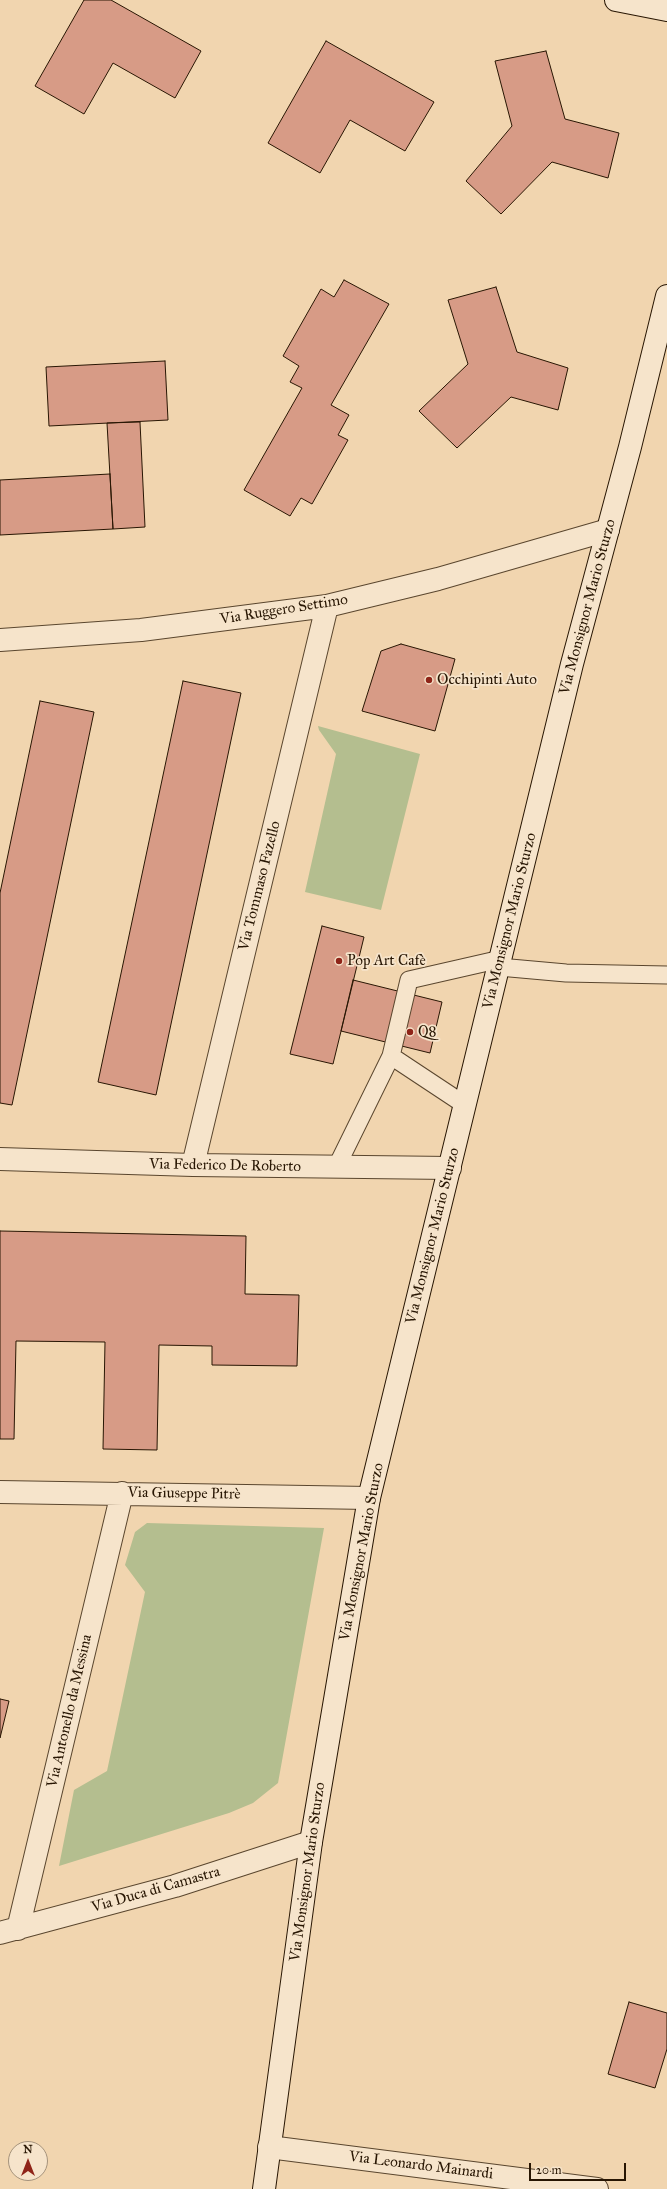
<!DOCTYPE html>
<html>
<head>
<meta charset="utf-8">
<style>
	body { margin:0 }
	#map { position:relative; width:667px; height:2189px; overflow:hidden; background:#f1d5af; font-family:"IM FELL Great Primer",serif }
	canvas { display:block }
	.north { position:absolute; left:8px; top:2141px; width:40px; height:40px; box-sizing:border-box; background:#f6e4cb; border:1px solid #a4927b; border-radius:50%; rotate:0deg; font-size:11px; font-weight:700; line-height:16px; text-align:center; color:#281603 }
	.north::after { content:''; display:block; margin:auto; width:14px; height:18px; background:#8f2418; clip-path:polygon(50% 0,100% 100%,50% 72%,0 100%) }
	.scale { position:absolute; left:529px; top:2163px; width:97px; height:18px; box-sizing:border-box; border:2px solid #281603; border-top:0; padding-left:5px; font-size:12px; line-height:14px; white-space:nowrap; color:#281603; -webkit-text-stroke:3px #f6e4cb; paint-order:stroke }
</style>
</head>
<body>
<div id="map">
<canvas width="667" height="2189"></canvas>
<div class="north">N</div>
<div class="scale">20 m</div>
</div>
<script>
const context = document.querySelector('canvas').getContext('2d');
context.lineJoin = 'round';
function paint(path, color) { context.fillStyle = color; context.fill(path, 'evenodd'); }
const toPath = rows => new Path2D(rows.map(r => 'M' + r).join(''));
function strokePath(path, color, width, dash) { context.strokeStyle = color; context.lineWidth = width; context.lineCap = dash ? 'butt' : 'round'; context.setLineDash(dash || []); context.stroke(path); }
function drawText(font, color, halo, rows, align = 'center') {
  context.font = font + ' "IM FELL Great Primer",serif'; context.lineWidth = 3.5; context.setLineDash([]); context.textBaseline = 'middle'; context.strokeStyle = halo; context.fillStyle = color; for (const [text, x, y, turn = 0] of rows) {
    context.save(); context.translate(x, y); context.rotate((+turn || 0) * Math.PI / 180); context.textAlign = isNaN(turn) ? turn : align; if (halo) context.strokeText(text, 0, 0); context.fillText(text, 0, 0); context.restore();
  }
}
paint(toPath([
	[318,726,420,754,381,910,305,892,336,754,319,730],
	[147,1523,324,1528,278,1783,253,1803,229,1813,59,1866,74,1790,107,1771,145,1592,125,1565,135,1532]
]), '#b4be8f');
const building = toPath([
	[84,0,111,0,201,51,175,98,113,63,84,114,35,86,84,0],
	[326,41,434,102,405,151,350,120,320,173,268,143,326,41],
	[546,51,565,119,619,133,608,178,552,162,501,214,466,181,512,126,495,61,546,51],
	[344,280,389,304,331,405,349,415,338,435,348,440,312,504,301,498,290,516,244,490,302,388,290,382,299,366,283,356,321,289,334,297,344,280],
	[496,287,517,352,568,368,558,410,511,397,457,448,419,411,468,364,448,300,496,287],
	[165,361,168,420,49,426,46,367,165,361],
	[140,422,145,527,113,529,107,423,140,422],
	[110,474,113,529,0,535,0,480,110,474],
	[401,644,455,659,435,731,362,711,381,651,401,644],
	[183,681,241,693,156,1095,98,1082,183,681],
	[40,701,94,712,12,1105,0,1103,0,893,40,701],
	[322,926,364,937,333,1064,290,1054,322,926],
	[353,980,442,1002,430,1053,341,1031,353,980],
	[0,1231,246,1236,245,1294,299,1295,297,1366,212,1365,212,1346,159,1345,157,1450,103,1449,105,1342,16,1341,14,1439,0,1439,0,1231],
	[0,1699,9,1701,0,1738,0,1699],
	[629,2002,667,2013,667,2049,655,2088,608,2074,629,2002]
]);
paint(building, '#d79b86');
strokePath(building, '#281603', 1);
const lane = toPath([
	[499,967,566,973,667,975],
	[465,1105,391,1056,409,980,501,959],
	[336,1168,391,1056]
]);
const street = toPath([
	[0,640,141,630,327,606,438,579,608,530],
	[0,1159,193,1165,450,1168],
	[193,1165,327,606],
	[0,1492,369,1498],
	[18,1929,122,1493],
	[0,1933,175,1886,311,1842],
	[269,2147,597,2189]
]);
const secondary = toPath([
	[616,0,667,10],
	[264,2189,311,1842,369,1498,572,664,630,447,667,296]
]);
strokePath(lane, '#5a462e', 19);
strokePath(street, '#5a462e', 24);
strokePath(secondary, '#281603', 24);
strokePath(lane, '#f6e4cb', 17);
strokePath(street, '#f6e4cb', 22);
strokePath(secondary, '#f6e4cb', 22);
for (const [x, y, r, color] of [
	[429,680,4,"#8f2418"],
	[339,961,4,"#8f2418"],
	[410,1032,4,"#8f2418"]
]) { const dot = new Path2D(); dot.arc(x, y, r, 0, 2 * Math.PI); context.fillStyle = color; context.fill(dot); strokePath(dot, '#f6e4cb', 1.5); }
drawText('15px', '#281603', '#f6e4cb', [
	["Via Monsignor Mario Sturzo",588,607,-75],
	["Via Ruggero Settimo",284,610,-9],
	["Via Tommaso Fazello",260,886,-76],
	["Via Monsignor Mario Sturzo",510,921,-76],
	["Via Federico De Roberto",225,1166,1],
	["Via Monsignor Mario Sturzo",433,1236,-76],
	["Via Giuseppe Pitrè",184,1494,1],
	["Via Monsignor Mario Sturzo",362,1552,-79],
	["Via Antonello da Messina",70,1711,-77],
	["Via Monsignor Mario Sturzo",308,1872,-82],
	["Via Duca di Camastra",156,1890,-16],
	["Via Leonardo Mainardi",421,2166,7]
]);
drawText('15px', '#281603', '#f6e4cb', [
	["Occhipinti Auto",437,680],
	["Pop Art Cafè",347,961],
	["Q8",418,1032]
], 'left');
</script>
</body>
</html>
